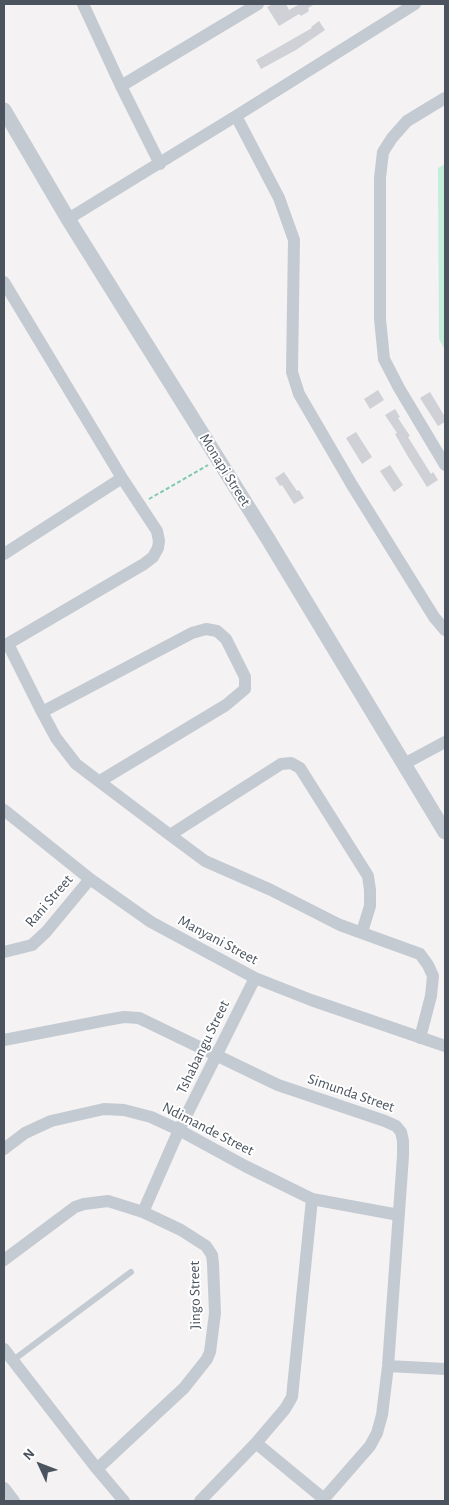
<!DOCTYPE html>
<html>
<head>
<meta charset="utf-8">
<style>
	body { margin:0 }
	#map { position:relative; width:449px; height:1505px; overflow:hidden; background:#f4f2f2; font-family:"Alegreya Sans",sans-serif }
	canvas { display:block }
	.frame { position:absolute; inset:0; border:5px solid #4a535e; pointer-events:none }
	.north { position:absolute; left:15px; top:1440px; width:50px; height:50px; -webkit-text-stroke:4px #fff; paint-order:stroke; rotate:313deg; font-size:14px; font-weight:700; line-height:20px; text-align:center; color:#4a535e }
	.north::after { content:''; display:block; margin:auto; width:18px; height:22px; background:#4a535e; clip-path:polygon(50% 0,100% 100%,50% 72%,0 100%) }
</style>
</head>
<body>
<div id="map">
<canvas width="449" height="1505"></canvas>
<div class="frame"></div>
<div class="north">N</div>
</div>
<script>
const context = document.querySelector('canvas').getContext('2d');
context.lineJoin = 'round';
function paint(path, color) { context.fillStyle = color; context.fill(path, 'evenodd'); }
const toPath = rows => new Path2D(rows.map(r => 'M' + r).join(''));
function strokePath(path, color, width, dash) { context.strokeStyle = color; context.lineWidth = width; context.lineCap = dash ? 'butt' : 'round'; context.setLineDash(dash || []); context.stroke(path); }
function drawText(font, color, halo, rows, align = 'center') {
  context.font = font + ' "Alegreya Sans",sans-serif'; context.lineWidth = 4; context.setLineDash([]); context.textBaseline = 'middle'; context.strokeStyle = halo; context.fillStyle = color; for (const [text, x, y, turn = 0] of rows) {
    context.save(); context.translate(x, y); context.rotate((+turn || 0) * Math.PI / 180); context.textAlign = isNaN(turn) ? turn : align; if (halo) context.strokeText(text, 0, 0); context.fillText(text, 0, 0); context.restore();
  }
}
paint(toPath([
	[445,164,445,350,439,339,438,168]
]), '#c4eed9');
paint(toPath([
	[273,4,286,4,289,10,300,4,315,4,308,8,309,11,301,16,299,14,279,26,267,7],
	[319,21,325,30,296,50,261,69,256,60,312,28,311,27],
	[378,390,384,400,370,409,364,399],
	[430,392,445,417,445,422,438,426,420,398],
	[395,409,400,417,398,418,410,436,408,437,431,474,433,472,438,480,427,487,407,455,395,434,397,433,385,415],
	[356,432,372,457,362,464,346,438],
	[390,465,403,485,394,492,380,471],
	[284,472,297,491,299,490,304,498,294,504,282,485,280,486,275,478]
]), '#cfd1d6');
strokePath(toPath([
	[149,499,208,465]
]), '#7ecaad', 2, [4, 2.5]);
strokePath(toPath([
	[12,1361,131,1272]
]), '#c4cad2', 6);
strokePath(toPath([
	[83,4,121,86,160,164],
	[121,86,258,4],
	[445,98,407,121,392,138,383,152,380,178,380,319,384,359,399,388,445,465],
	[236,116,279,198,294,240,292,372,299,394,352,485,434,617,445,630],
	[68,219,236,116,415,4],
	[4,282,122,478,157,531,159,541,158,548,153,557,144,564,4,646],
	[4,554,122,478],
	[8,644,42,712,56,738,76,764,170,835,205,861,271,890,340,925,420,954,428,965,433,976,431,996,420,1038],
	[42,712,192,633,206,629,217,631,226,639,245,677,245,689,226,705,100,781],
	[404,764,445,742],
	[4,810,90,879,151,922,255,978,311,1000,445,1046],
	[170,835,281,764,291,763,300,768,368,876,370,890,370,906,362,932],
	[4,952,32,945,46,932,90,879],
	[4,1040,107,1020,124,1017,139,1018,278,1085,385,1121,396,1126,401,1132,403,1141,403,1156,388,1366,382,1415,377,1433,370,1446,322,1501],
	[4,1149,25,1133,51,1121,104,1109,124,1110,151,1117,179,1130,245,1166,312,1199,399,1215],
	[143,1212,179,1130,255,978],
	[4,1260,75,1207,84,1204,108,1201,143,1212,181,1230,206,1246,212,1255,213,1264,215,1313,210,1352,207,1359,184,1388,97,1469],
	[4,1349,97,1469,124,1501],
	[388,1366,445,1369],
	[256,1443,324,1499],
	[4,1488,14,1501],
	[200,1501,256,1443,285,1409,292,1397,312,1199]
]), '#c4cad2', 12);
strokePath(toPath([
	[4,110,68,219,268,539,445,832]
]), '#c4cad2', 15);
drawText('15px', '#4a535e', '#fff', [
	["Monapi Street",225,470,58],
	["Rani Street",49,901,-49],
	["Manyani Street",218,940,28],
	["Tshabangu Street",203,1047,-64],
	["Simunda Street",351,1093,19],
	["Ndimande Street",208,1129,27],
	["Jingo Street",195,1295,-91]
]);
</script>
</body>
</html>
